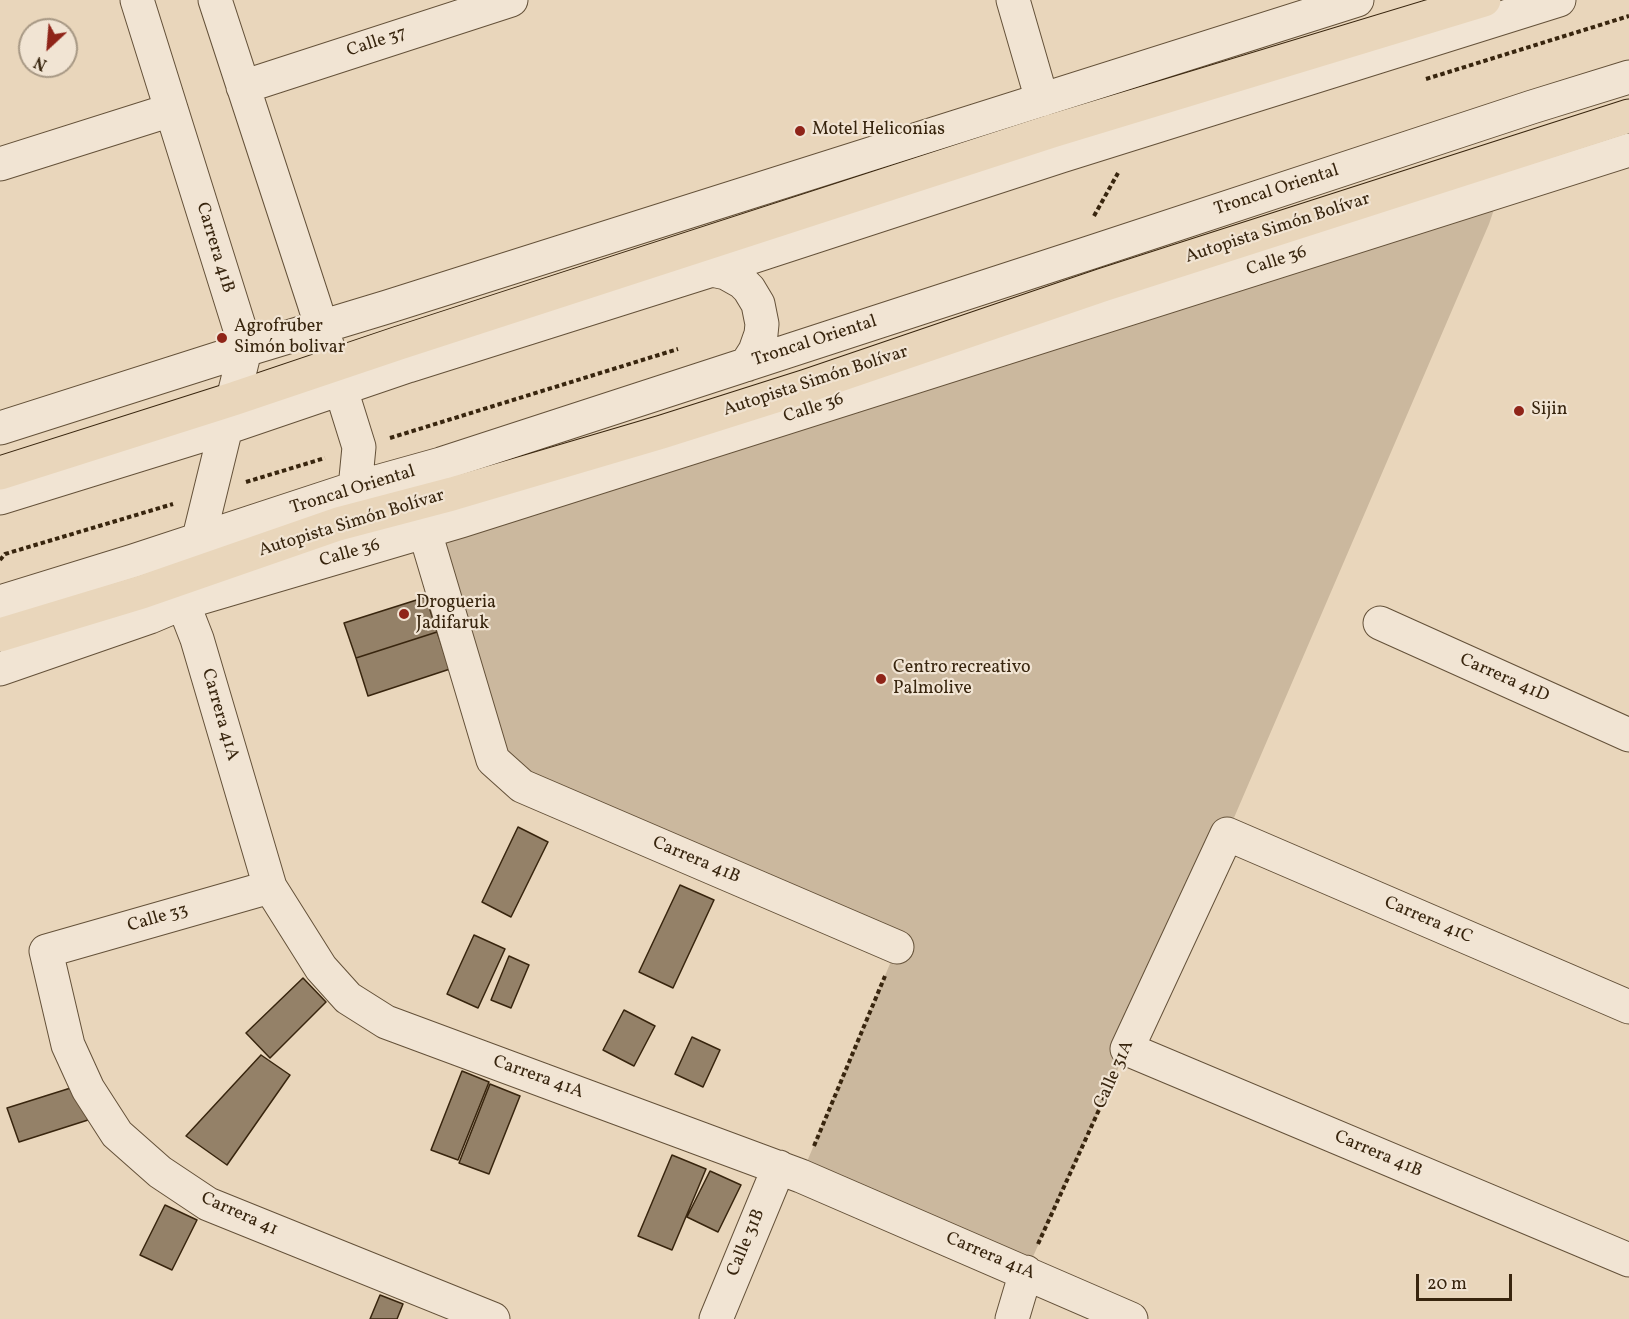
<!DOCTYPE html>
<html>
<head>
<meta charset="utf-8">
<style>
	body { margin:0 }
	#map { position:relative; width:1629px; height:1319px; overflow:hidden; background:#e9d6bb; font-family:Vollkorn,serif }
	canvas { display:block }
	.north { position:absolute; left:18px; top:18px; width:60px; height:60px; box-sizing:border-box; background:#f1e4d3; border:2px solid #a79884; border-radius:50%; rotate:206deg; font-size:16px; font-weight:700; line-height:24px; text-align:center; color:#38250e }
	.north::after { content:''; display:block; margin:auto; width:21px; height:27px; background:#8f2418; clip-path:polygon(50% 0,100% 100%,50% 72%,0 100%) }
	.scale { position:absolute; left:1416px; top:1274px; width:96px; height:27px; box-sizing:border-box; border:3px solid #38250e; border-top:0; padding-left:8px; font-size:18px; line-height:21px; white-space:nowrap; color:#38250e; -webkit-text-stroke:4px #f1e4d3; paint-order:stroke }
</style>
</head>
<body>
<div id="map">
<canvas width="1629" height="1319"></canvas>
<div class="north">N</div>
<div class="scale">20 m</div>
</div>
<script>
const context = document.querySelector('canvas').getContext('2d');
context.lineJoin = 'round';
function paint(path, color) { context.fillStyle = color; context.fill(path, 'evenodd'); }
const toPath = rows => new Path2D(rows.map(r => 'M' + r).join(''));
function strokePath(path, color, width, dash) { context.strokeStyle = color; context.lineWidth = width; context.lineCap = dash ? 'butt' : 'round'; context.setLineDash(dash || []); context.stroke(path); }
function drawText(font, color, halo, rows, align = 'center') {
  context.font = font + ' Vollkorn,serif'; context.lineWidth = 4.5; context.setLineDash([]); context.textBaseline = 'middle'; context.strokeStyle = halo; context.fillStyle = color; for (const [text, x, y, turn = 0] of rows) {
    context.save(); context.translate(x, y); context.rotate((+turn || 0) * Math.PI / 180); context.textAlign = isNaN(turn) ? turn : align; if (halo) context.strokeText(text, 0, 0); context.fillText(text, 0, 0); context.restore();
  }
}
paint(toPath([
	[1501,189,1489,224,1227,834,1127,1049,1026,1272,801,1176,897,947,493,760,425,532]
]), '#cbb89e');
const building = toPath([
	[426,597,437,632,356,658,344,623,426,597],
	[437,632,450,669,368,696,356,658,437,632],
	[518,827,548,842,511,917,482,902,518,827],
	[680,885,714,900,673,988,639,972,680,885],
	[474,935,505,949,478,1008,447,994,474,935],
	[509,956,529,965,511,1008,491,1000,509,956],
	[303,978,326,1002,270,1058,246,1033,303,978],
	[624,1010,655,1026,634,1066,603,1050,624,1010],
	[692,1037,720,1050,703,1087,675,1074,692,1037],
	[261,1055,290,1075,227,1165,186,1136,261,1055],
	[462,1071,489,1082,458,1160,431,1150,462,1071],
	[490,1084,520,1096,489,1174,459,1163,490,1084],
	[77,1086,88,1120,19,1142,7,1108,77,1086],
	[672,1155,706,1169,672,1250,638,1236,672,1155],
	[710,1171,741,1185,718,1232,687,1217,710,1171],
	[165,1205,197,1220,172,1270,140,1255,165,1205],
	[380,1295,403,1304,397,1319,370,1319,380,1295]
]);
paint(building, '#948168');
strokePath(building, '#38250e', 1.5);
const minor = toPath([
	[137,0,239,326,245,350,183,603,197,639,270,887,321,968,348,998,386,1022,801,1176,1131,1319],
	[215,0,314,303,359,447,355,488,346,507],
	[1013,0,1042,100],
	[243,87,511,0],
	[0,164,171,110],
	[712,270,726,273,742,282,749,289,758,304,762,324,761,334,755,351,746,365],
	[0,428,245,350,387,307,1357,0],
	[0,498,226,428,408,366,712,270,1061,156,1559,0],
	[425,532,493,760,522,786,897,947],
	[0,602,133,561,355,488,441,464,1092,252,1532,107,1629,77],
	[1380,623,1629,735],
	[0,669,150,617,183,603,461,521,1629,150],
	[270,887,46,951,68,1045,88,1089,117,1134,160,1172,208,1204,493,1319],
	[1629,1007,1227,834,1127,1049,1629,1260],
	[716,1319,779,1167],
	[1012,1319,1026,1272]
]);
const highway = toPath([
	[0,473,233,399,399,343,1052,131,1484,0],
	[0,635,142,592,338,524,452,494,662,432,807,386,1103,285,1629,116]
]);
strokePath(minor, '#645139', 35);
strokePath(highway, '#38250e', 35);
strokePath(toPath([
	[1426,79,1629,16],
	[1094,216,1118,173],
	[390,438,678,349],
	[246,482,325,458],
	[0,560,5,554,173,504],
	[814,1146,885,976],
	[1038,1244,1113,1079]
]), '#38250e', 4, [4.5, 3]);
strokePath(minor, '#f1e4d3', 33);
strokePath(highway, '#e9d6bb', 33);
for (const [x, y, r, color] of [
	[800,131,6,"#8f2418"],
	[222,338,6,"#8f2418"],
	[1519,411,6,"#8f2418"],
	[404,614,6,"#8f2418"],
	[881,679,6,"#8f2418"]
]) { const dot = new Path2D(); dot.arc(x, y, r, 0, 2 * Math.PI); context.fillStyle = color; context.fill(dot); strokePath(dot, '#f1e4d3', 2); }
drawText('18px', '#38250e', '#f1e4d3', [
	["Calle 37",377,43,-18],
	["Troncal Oriental",1277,191,-18],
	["Autopista Simón Bolívar",1278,229,-18],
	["Carrera 41B",214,248,73],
	["Calle 36",1277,262,-18],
	["Troncal Oriental",815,342,-18],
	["Autopista Simón Bolívar",816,382,-18],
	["Calle 36",814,409,-18],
	["Troncal Oriental",353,491,-17],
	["Autopista Simón Bolívar",352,524,-17],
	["Calle 36",350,554,-16],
	["Carrera 41D",1504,679,24],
	["Carrera 41A",219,715,74],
	["Carrera 41B",696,861,23],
	["Calle 33",158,919,-16],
	["Carrera 41C",1428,921,23],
	["Calle 31A",1115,1075,-66],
	["Carrera 41A",538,1078,20],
	["Carrera 41B",1378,1155,23],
	["Carrera 41",239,1215,24],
	["Calle 31B",747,1243,-67],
	["Carrera 41A",990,1257,23]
]);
drawText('18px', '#38250e', '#f1e4d3', [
	["Motel Heliconias",812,131],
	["Agrofruber",234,328],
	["Simón bolivar",234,349],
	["Sijin",1531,411],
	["Drogueria",416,604],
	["Jadifaruk",416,625],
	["Centro recreativo",893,669],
	["Palmolive",893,690]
], 'left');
</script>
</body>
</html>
